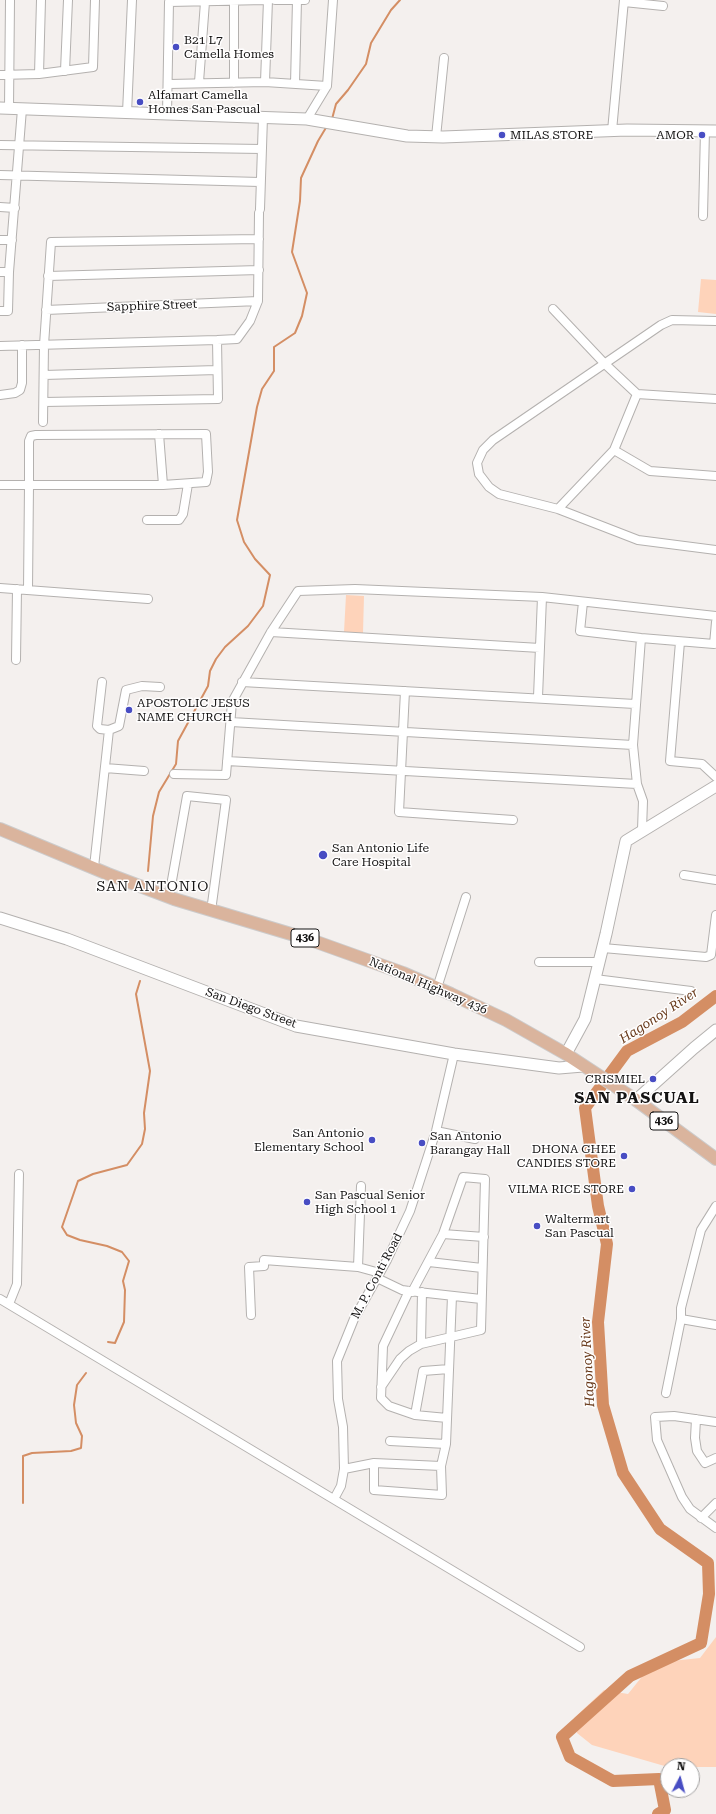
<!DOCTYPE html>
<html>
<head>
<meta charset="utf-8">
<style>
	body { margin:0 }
	#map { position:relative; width:716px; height:1814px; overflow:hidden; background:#f4f0ee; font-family:"Roboto Serif",serif }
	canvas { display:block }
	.north { position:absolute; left:660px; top:1758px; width:40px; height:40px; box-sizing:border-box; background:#fffefe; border:1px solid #a1a0a0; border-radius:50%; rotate:6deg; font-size:11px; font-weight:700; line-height:16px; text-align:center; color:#151414 }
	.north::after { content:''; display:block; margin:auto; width:14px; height:18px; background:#484dc3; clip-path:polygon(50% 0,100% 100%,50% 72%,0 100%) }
</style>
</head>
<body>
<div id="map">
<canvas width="716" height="1814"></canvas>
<div class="north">N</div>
</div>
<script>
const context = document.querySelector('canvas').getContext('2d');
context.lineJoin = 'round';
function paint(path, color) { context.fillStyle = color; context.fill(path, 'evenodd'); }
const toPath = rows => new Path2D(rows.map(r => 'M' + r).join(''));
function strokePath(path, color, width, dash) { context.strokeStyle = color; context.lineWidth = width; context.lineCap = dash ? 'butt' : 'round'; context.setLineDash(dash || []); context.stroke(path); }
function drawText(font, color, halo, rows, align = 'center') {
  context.font = font + ' "Roboto Serif",serif'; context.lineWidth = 3; context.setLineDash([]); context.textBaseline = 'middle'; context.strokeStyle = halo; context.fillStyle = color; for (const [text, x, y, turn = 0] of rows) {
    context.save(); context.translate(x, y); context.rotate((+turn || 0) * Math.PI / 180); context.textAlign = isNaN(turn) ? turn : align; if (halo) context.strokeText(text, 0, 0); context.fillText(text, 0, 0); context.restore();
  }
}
paint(toPath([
	[701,279,716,280,716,314,698,312],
	[346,595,364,596,363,633,344,632],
	[716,1637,716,1767,668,1767,592,1745,577,1733,574,1718,604,1690,628,1694,653,1663,700,1658]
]), '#fed3ba');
strokePath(toPath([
	[332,119,336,104,348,90,366,64,371,43,391,10,400,0],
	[148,871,153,816,159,792,176,764,178,741,208,686,210,671,216,659,225,647,248,626,263,606,270,575,255,559,244,542,237,520,257,407,262,389,274,371,274,347,295,333,302,316,307,293,292,252,300,201,301,178,318,141,327,126],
	[108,1342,115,1343,124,1322,125,1290,123,1281,129,1261,122,1252,107,1246,80,1240,67,1235,62,1227,78,1181,93,1174,127,1165,142,1144,145,1129,144,1113,150,1071,136,994,140,981],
	[23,1503,23,1456,32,1453,71,1451,81,1448,82,1436,76,1423,74,1405,77,1385,86,1373]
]), '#d48e64', 2);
strokePath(toPath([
	[658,1814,665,1810,659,1779,613,1781,570,1757,562,1737,630,1676,701,1643,709,1594,708,1563,660,1529,623,1473,603,1405,598,1322,607,1244,598,1206,585,1108,627,1051,682,1022,716,996]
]), '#d48e64', 12);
const street = toPath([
	[275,0,305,0],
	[234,1,234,83],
	[624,2,663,6],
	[65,71,68,0],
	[39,74,41,0],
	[0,75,39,74,93,67,95,0],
	[199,82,205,2],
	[265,82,268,0],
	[169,84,265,82,327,86],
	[295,84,297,0],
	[9,108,10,0],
	[127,113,132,0],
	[167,114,169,2,266,0],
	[307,119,327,86,333,0],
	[612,131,624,0],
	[436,137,444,58],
	[0,145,262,149],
	[0,175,260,182],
	[0,207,15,208],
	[260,209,263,117],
	[703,216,705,130],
	[0,240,12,240],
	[0,272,9,272],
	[48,276,259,270],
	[553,309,605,364,637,394,716,399],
	[46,310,258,301],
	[0,311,8,311,9,272,22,109],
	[716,321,672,320,661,325,493,440,483,450,477,463,479,474,489,487,499,494,558,509,638,540,716,550],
	[0,346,217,340,237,339,250,321,258,301,259,213],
	[44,375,217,370],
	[0,395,15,393,20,390,22,383,22,345],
	[44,402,218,399,217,340],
	[43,422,44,345,51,242,259,239],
	[159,434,163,485],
	[614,450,650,471,716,476],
	[0,485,163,485,206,482,208,472,206,434,36,435,31,436,29,441,29,485,28,590],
	[558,509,614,450,637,394],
	[147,520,179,520,183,514,188,484],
	[0,588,148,599],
	[583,602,580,631,641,638,714,644,716,622],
	[271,632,540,648],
	[641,638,633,745,637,784,643,801,642,830],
	[680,642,670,761,702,764,716,777],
	[16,660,17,589],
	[102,682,97,726,100,729,109,730,119,726,126,690,142,686,160,687],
	[242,682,635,704],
	[405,691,399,812,513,820],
	[538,697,542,597],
	[231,722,633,745],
	[227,761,637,784],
	[105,768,144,771],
	[174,774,226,775,232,702,271,632,298,591,355,589,542,597,716,616],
	[94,867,109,730],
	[684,875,716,880],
	[169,897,187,796,226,800,211,911],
	[603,948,706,957,711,955,716,915],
	[539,962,600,962],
	[595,979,691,991],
	[437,988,466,897],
	[436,1131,475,1139],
	[443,1234,484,1237],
	[429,1262,482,1268],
	[358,1267,361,1186],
	[377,1278,402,1290,409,1291,481,1299],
	[409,1291,383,1346,381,1398,389,1406,415,1415,447,1418],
	[0,1299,580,1647],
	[9,1304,17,1284,19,1174],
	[251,1315,249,1267,264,1266,264,1260,358,1267,380,1273],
	[681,1319,716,1325],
	[421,1344,422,1292],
	[381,1387,400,1359,409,1351,421,1344,481,1330,485,1179,463,1177,443,1234,412,1292],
	[666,1393,681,1319,681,1308,701,1230,716,1206],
	[415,1415,423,1371,449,1369],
	[696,1419,695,1438,697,1451,705,1463,716,1458],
	[716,1422,674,1416,655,1417,657,1440,682,1497,690,1509,716,1528],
	[390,1441,446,1444],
	[374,1463,374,1490,442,1495,441,1466,446,1444,452,1296],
	[344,1469,374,1463,441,1466],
	[334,1499,341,1486,344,1469,343,1427,338,1399,337,1361,354,1319,387,1260,410,1211,436,1131,454,1054],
	[701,1518,716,1503]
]);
const secondary = toPath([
	[0,108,307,119,407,136,443,137,627,130,716,131],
	[0,918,67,939,296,1026,454,1054,559,1068,583,1066],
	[566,1054,585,1019,606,934,626,841,716,786],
	[636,1100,694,1048,716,1030]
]);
const primary = toPath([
	[0,829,108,874,174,899,311,940,403,973,451,994,506,1020,566,1054,636,1100,716,1159]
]);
strokePath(street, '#b4b1af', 10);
strokePath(secondary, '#b4b1af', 13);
strokePath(primary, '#cccbcb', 14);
strokePath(street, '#fff', 8);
strokePath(secondary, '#fff', 11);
strokePath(primary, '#dab49d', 12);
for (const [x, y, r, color] of [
	[176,47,4,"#484dc3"],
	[140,102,4,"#484dc3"],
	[502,135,4,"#484dc3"],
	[702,135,4,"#484dc3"],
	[129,710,4,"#484dc3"],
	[323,855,5,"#484dc3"],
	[653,1079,4,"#484dc3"],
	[372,1140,4,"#484dc3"],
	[422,1143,4,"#484dc3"],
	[624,1156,4,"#484dc3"],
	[632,1189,4,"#484dc3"],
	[307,1202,4,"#484dc3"],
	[537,1226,4,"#484dc3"]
]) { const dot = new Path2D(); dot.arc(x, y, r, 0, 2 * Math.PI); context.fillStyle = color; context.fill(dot); strokePath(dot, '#fffefe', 1.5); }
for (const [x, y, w] of [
	[305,938,28],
	[664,1121,28]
]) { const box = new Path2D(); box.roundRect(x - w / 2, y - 9, w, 18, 3); context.fillStyle = '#fffefe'; context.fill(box); strokePath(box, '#151414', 1); }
drawText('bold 11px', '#151414', null, [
	["436",305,938],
	["436",664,1121]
]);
drawText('12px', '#151414', '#fffefe', [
	["B21 L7",184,40],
	["Camella Homes",184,54],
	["Alfamart Camella",148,95],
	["Homes San Pascual",148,109],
	["MILAS STORE",510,135],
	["AMOR",694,135,"right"],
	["APOSTOLIC JESUS",137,703],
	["NAME CHURCH",137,717],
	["San Antonio Life",332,848],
	["Care Hospital",332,862],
	["CRISMIEL",645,1079,"right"],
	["San Antonio",364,1133,"right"],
	["Elementary School",364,1147,"right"],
	["San Antonio",430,1136],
	["Barangay Hall",430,1150],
	["DHONA GHEE",616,1149,"right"],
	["CANDIES STORE",616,1163,"right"],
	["VILMA RICE STORE",624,1189,"right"],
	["San Pascual Senior",315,1195],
	["High School 1",315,1209],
	["Waltermart",545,1219],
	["San Pascual",545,1233]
], 'left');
drawText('12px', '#151414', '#fffefe', [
	["Sapphire Street",152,306,-2],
	["National Highway 436",428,986,23],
	["San Diego Street",251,1008,20],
	["M. P. Conti Road",377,1276,-62]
]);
drawText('italic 13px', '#673819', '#fffefe', [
	["Hagonoy River",659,1016,-33],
	["Hagonoy River",588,1362,-93]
]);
context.letterSpacing = '1px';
drawText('14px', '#151414', '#fffefe', [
	["SAN ANTONIO",153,887]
]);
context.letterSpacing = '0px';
context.letterSpacing = '1px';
drawText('bold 16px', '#151414', '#fffefe', [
	["SAN PASCUAL",637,1098]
]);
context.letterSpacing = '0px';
</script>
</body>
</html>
